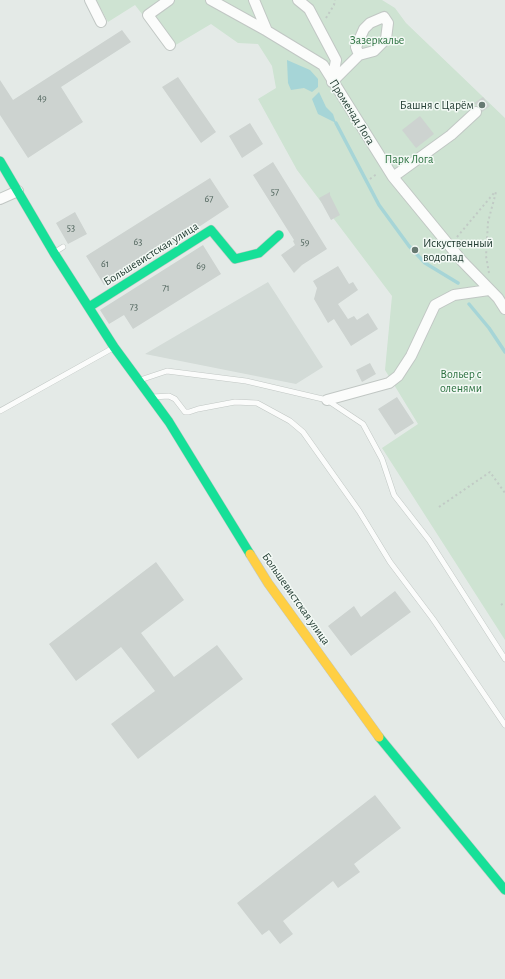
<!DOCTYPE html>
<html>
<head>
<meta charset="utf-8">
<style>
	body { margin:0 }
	canvas { display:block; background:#e4eae7 }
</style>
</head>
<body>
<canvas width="505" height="979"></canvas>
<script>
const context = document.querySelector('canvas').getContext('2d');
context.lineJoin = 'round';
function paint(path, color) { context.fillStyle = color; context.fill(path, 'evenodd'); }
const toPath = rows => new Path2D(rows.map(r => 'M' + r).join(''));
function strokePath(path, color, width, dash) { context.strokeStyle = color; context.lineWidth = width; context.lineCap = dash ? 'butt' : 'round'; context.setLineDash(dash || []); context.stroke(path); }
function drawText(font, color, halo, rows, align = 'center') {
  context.font = font + ' "Alegreya Sans",sans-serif'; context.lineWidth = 3; context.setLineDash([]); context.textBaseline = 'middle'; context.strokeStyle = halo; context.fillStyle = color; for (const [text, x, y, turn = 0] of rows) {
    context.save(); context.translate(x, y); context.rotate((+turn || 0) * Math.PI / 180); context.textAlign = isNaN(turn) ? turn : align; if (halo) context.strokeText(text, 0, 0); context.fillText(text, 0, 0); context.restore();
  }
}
paint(toPath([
	[268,282,323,367,296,384,145,354]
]), '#d3dbd7');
paint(toPath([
	[96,0,382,0,395,8,406,23,505,118,505,640,382,448,418,424,385,370,392,296,297,170,258,99,276,88,272,66,258,44,238,43,211,24,169,49,135,5,108,22]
]), '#cee3d2');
paint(toPath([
	[287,60,310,70,318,79,318,87,312,92,304,88,291,90,288,83],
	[319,92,326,107,333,114,336,123,318,114,312,99]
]), '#a6d5d7');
strokePath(toPath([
	[336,123,379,205,409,246,425,263,458,283],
	[469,304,489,328,505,352]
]), '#a6d5d7', 3.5);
paint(toPath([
	[122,30,131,42,61,87,83,122,28,158,0,115,0,80,13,100],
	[178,77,216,132,201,143,162,87],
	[483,97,490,106,482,112,481,108,474,103],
	[420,116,434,134,416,148,402,130],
	[250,123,263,144,242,158,229,136],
	[273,162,327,249,302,265,294,273,281,255,295,245,293,241,294,240,253,175],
	[210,178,229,207,173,244,171,241,104,285,86,256],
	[330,192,330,195,340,215,331,220,319,198],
	[75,212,87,234,68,244,56,223],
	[203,245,221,274,133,329,124,315,109,324,100,310],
	[338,266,349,284,353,282,358,290,338,304,348,319,354,316,357,320,368,313,378,329,351,346,334,319,328,323,314,299,317,288,313,281],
	[370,363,376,374,362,382,356,370],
	[397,397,414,423,395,435,378,409],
	[156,562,184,600,141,633,174,677,217,645,243,679,138,759,111,724,155,691,121,647,76,681,49,644],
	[395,591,411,612,351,656,328,626,354,606,361,617],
	[375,795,401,828,354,864,360,872,338,888,333,881,283,921,293,934,280,944,269,930,262,935,237,903]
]), '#cdd3d0');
const lane = toPath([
	[55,252,63,247],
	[140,380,167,371,246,381,327,400,363,424,382,459,394,495,429,540,505,659],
	[152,397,169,396,175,399,185,412,189,412,198,409,235,402,257,403,290,421,303,432,359,511,390,562,433,619,505,725],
	[0,411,113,348]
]);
const street = toPath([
	[90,0,101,22],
	[169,0,148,15,170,45],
	[211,0,267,31],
	[254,0,267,31,323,65,393,177,462,261,498,298,505,309],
	[298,0,309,9,336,60,332,82],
	[332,82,359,55,356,47,364,29,370,23,384,17,388,23,386,39,374,51,359,55],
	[393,177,451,135,476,112],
	[0,199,18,191],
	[327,400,389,383,398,376,411,356,435,305,454,295,489,290]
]);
const fast = toPath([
	[0,161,54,253,114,347,169,422,250,554],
	[89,307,211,230,235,259,259,253,279,235],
	[379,737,505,890]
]);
const slow = toPath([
	[250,554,268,583,379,737]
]);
strokePath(lane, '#c1c7c4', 6);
strokePath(street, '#c1c7c4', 12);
strokePath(fast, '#c0c8c4', 10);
strokePath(slow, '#c0c8c4', 10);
strokePath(toPath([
	[326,18,334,5,335,0],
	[370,179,378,173],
	[457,237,494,193],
	[489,273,486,256,488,222,496,192],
	[439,507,490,472,505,493],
	[501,605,505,602]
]), '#c1cac5', 2, [2, 3]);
strokePath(lane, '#fbfcfb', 5);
strokePath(street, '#fbfcfb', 10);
strokePath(fast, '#16e098', 9);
strokePath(slow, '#ffcf43', 9);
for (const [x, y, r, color] of [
	[482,105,4,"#677a72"],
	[415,250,4,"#677a72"]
]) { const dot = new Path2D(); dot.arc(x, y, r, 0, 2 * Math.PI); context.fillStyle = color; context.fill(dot); strokePath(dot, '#f3f9f5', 1.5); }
drawText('10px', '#4e635b', null, [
	["49",42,98],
	["57",275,192],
	["67",209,199],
	["53",71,228],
	["63",138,242],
	["59",305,242],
	["61",105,264],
	["69",201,266],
	["71",166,288],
	["73",134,307]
]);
drawText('12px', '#2e7342', '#f3f9f5', [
	["Зазеркалье",377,40],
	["Парк Лога",409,159],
	["Вольер с",461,374],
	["оленями",461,388]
]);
drawText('12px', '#233d33', '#f3f9f5', [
	["Башня с Царём",474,105],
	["Искуственный",423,243,"left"],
	["водопад",423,257,"left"]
], 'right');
drawText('12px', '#233d33', '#f3f9f5', [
	["Променад Лога",352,112,58],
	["Большевистская улица",151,254,-32],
	["Большевистская улица",296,599,55]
]);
</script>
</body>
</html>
